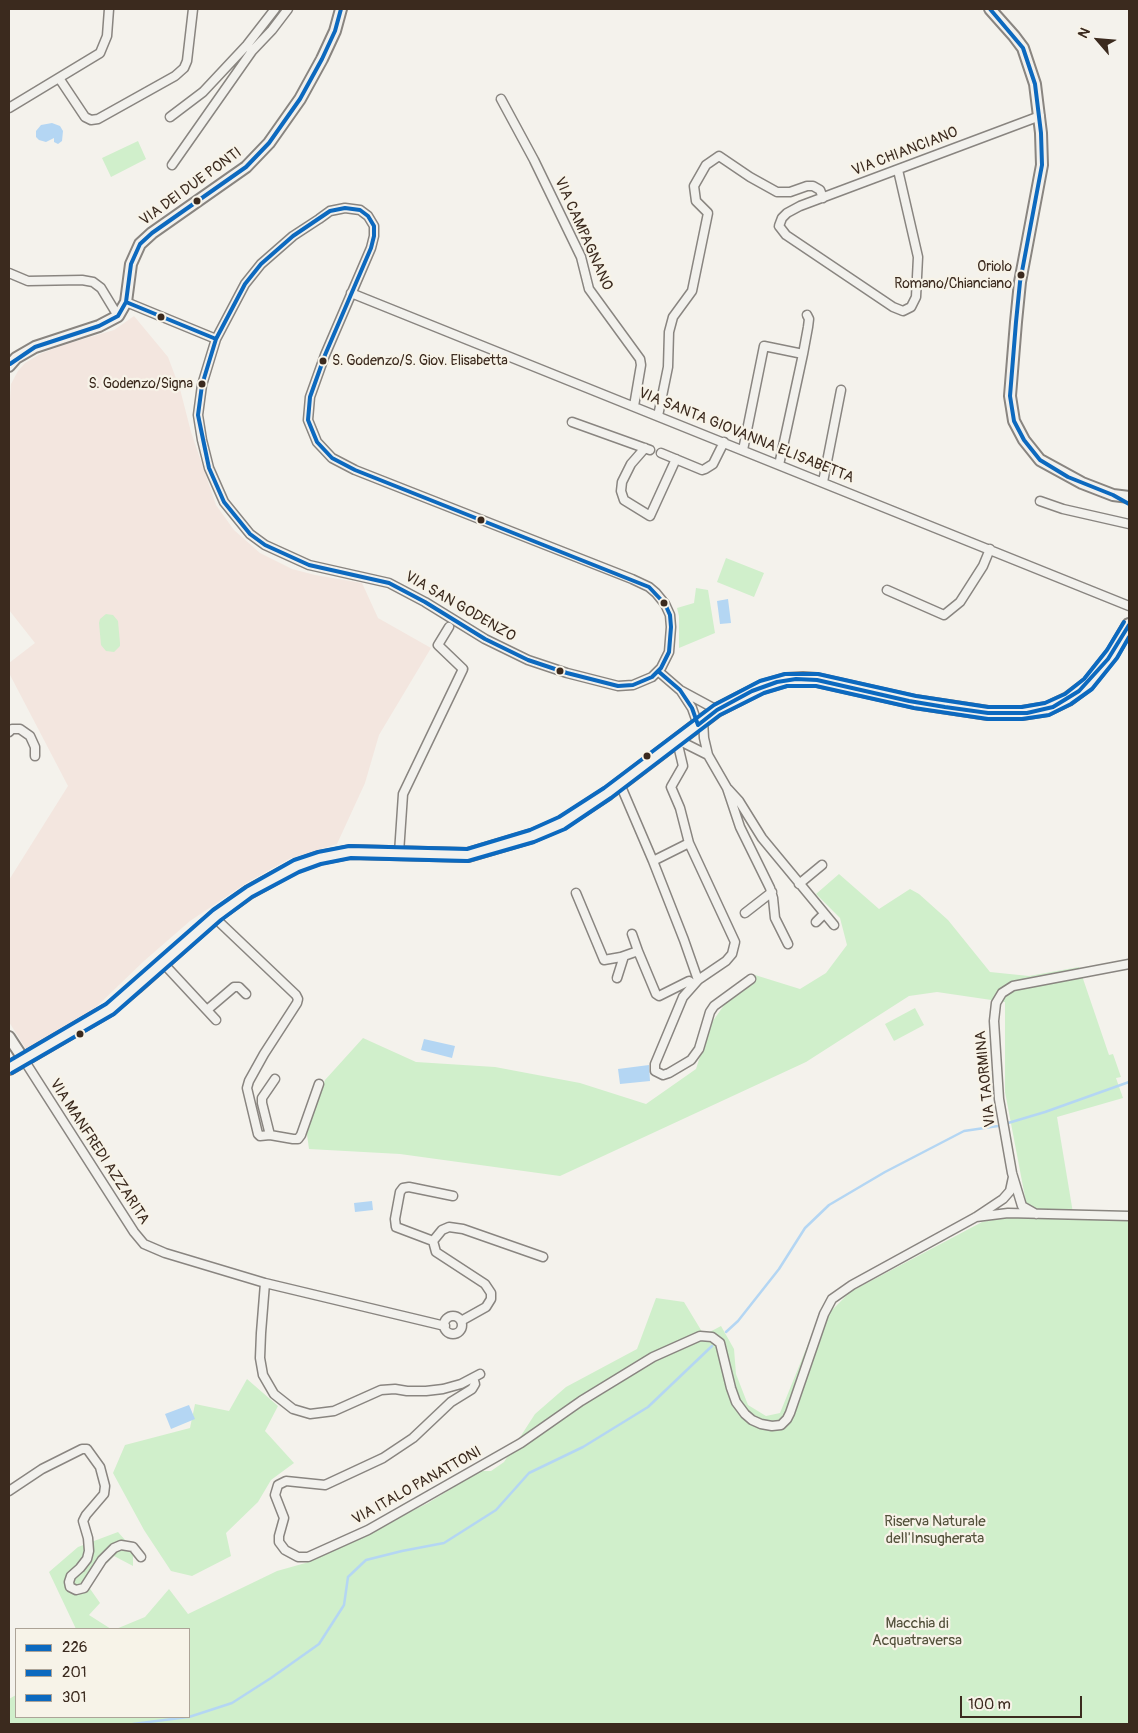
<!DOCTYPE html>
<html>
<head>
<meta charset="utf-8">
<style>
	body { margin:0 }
	#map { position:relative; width:1138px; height:1733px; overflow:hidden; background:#f4f2ec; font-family:Pangolin,sans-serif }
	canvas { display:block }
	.frame { position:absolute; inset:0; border:10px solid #3b2a1e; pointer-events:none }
	.legend { position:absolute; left:15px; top:1628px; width:175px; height:90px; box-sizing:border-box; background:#f7f3e8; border:1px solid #aca397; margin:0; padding:6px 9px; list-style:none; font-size:15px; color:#3b2a1e }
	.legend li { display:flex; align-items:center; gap:10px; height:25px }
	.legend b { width:25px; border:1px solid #aca397 }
	.north { position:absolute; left:1073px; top:15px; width:50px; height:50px; -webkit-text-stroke:4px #f7f3e8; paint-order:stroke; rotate:297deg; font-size:14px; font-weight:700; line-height:20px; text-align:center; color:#3b2a1e }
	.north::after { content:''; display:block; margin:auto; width:18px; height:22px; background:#3b2a1e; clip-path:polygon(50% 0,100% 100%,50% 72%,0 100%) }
	.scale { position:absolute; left:960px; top:1696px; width:122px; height:22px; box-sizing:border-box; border:2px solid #3b2a1e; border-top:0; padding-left:6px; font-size:15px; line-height:18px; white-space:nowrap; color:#3b2a1e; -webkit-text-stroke:4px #f7f3e8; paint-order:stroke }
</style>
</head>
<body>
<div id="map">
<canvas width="1138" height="1733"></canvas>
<div class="frame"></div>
<ul class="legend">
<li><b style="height:6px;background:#0c69bf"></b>226</li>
<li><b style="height:6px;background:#0c69bf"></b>201</li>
<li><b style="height:6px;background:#0c69bf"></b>301</li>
</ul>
<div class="north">N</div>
<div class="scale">100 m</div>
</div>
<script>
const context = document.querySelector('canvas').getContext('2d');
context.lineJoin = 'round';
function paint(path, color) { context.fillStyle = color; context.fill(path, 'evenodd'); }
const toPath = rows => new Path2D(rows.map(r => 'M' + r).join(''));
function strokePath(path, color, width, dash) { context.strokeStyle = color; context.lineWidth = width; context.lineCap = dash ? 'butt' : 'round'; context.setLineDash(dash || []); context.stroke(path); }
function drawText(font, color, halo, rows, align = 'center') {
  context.font = font + ' Pangolin,sans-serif'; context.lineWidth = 4.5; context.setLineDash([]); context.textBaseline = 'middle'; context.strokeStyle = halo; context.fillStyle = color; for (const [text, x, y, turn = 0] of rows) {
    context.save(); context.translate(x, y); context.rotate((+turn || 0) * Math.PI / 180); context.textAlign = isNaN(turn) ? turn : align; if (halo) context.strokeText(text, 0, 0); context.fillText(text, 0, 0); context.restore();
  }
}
paint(toPath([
	[134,316,168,357,180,389,191,432,216,505,234,530,260,553,292,569,315,575,362,583,378,618,431,648,379,735,365,783,337,844,289,859,248,882,190,921,144,961,93,1010,26,1049,9,1022,9,880,68,786,9,673,9,663,35,643,9,610,9,415,11,384,18,371,25,363,42,353,70,343,114,330]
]), '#f3e6df');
paint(toPath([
	[138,141,146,159,111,177,102,158],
	[726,558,764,573,754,597,717,582],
	[696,588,708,590,715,633,679,648,679,616,677,608,694,603],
	[106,614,113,615,118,621,120,643,120,646,114,652,106,651,101,645,99,623,100,619],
	[839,874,879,909,910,889,919,894,948,920,990,972,1029,976,1079,967,1109,1055,1113,1054,1121,1077,1116,1078,1123,1098,1057,1117,1074,1219,1129,1218,1129,1724,9,1724,9,1699,16,1695,16,1717,189,1717,189,1629,116,1629,145,1617,169,1589,188,1614,277,1571,309,1562,428,1503,480,1471,491,1471,504,1462,535,1414,566,1387,637,1349,656,1298,684,1302,704,1335,721,1326,734,1349,736,1374,748,1405,766,1416,780,1413,815,1327,850,1292,982,1222,1003,1218,1029,1218,1005,1092,1005,1002,937,992,909,996,806,1062,560,1176,400,1154,309,1149,306,1127,325,1080,363,1038,416,1062,495,1067,580,1083,646,1104,696,1069,710,1025,739,984,755,975,800,989,826,973,847,945,840,918,816,894],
	[915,1008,924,1025,894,1041,885,1024],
	[247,1379,278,1406,265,1431,294,1463,271,1480,258,1502,226,1533,231,1556,192,1576,171,1571,144,1530,113,1473,125,1445,190,1428,195,1404,229,1411],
	[118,1532,133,1549,133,1566,114,1556,86,1583,100,1603,89,1615,111,1629,76,1629,49,1572,78,1547]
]), '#d0efcb');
paint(toPath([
	[52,123,60,126,63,131,62,141,58,144,54,142,54,138,46,142,39,140,36,137,36,131,41,125],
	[728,599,731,623,720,624,717,601],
	[424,1039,455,1046,452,1058,421,1050],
	[649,1065,650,1081,620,1084,618,1069],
	[372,1201,373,1210,355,1212,354,1203],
	[189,1405,195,1419,171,1429,165,1414]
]), '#b4d6f3');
strokePath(toPath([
	[726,1332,738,1321,779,1269,805,1228,829,1205,885,1172,964,1131,998,1126,1045,1112,1129,1082],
	[189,1717,232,1703,271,1678,319,1644,344,1605,348,1577,366,1560,402,1551,444,1543,496,1510,529,1473,583,1447,648,1407,712,1346],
	[133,1724,188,1717]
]), '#b4d6f3', 2.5);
const minor = toPath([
	[252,51,272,30,288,9],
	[59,78,85,117,91,120,98,119,175,76,184,68,187,61,193,9],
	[501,99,534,160,581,257,589,289,640,359,641,365,634,406],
	[9,108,100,53,107,36,109,9],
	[170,117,203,92,247,45,275,9],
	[172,165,252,51,247,45],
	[898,170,918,257,916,297,911,307,903,311,893,307,786,235,779,226,782,218,787,213,800,206,1040,116],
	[345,208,360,210,368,216,374,226,374,236,371,248,325,355,310,397,308,420,317,442,332,458,355,470,632,579,649,587,656,593,665,604,670,615,671,627,669,652,661,668,652,677,633,685,618,686,567,673,528,660,485,639,425,602,389,583,309,565,265,545,250,534,224,502,209,468,202,440,198,415,202,385,216,339,245,284,261,264,293,236,319,219,330,211,345,208],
	[9,273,28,281,82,280,93,282,101,288,118,316],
	[351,293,1129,606],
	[126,302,216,339],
	[803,354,808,327,809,319,807,315],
	[658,416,668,367,669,332,673,317,692,291,708,213,696,201,694,186,706,165,719,156,750,177,777,192,790,192,807,186,813,186,820,190,823,198],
	[572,422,650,450],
	[645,448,631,464,622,482,621,491,624,500,650,516,676,459],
	[743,450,764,346,803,354,779,465],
	[661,453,702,470,705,469,713,464,724,442],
	[823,482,841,390],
	[1040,501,1063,509,1129,524],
	[887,590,944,615,960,602,983,566,990,549],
	[658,671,680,690,717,710],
	[681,691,692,708,698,725],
	[703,720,704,738,708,755,727,788,740,827,770,888,773,898,775,918,788,944],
	[9,732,12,729,20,729,30,736,35,747,35,756],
	[678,740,708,755],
	[677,741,683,766,671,787,680,808,689,843,735,942,732,954,726,961,698,980,683,997,655,1064,655,1071,663,1075,669,1073,691,1060,699,1049,710,1012,714,1006,751,979],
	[620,784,653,861,684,940,698,980],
	[728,789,739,801,762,838,834,925],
	[399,853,403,794,463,669,438,645,449,627],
	[653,861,689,843],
	[799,884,822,865],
	[576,893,604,960,621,957,638,951,656,994,659,996,689,981,693,984],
	[745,913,772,892],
	[214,917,296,995,298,999,297,1003,264,1054,249,1081,247,1088,258,1134,260,1136,270,1135,262,1103,262,1098,275,1079],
	[816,922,824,914],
	[632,934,638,951],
	[163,963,216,1020],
	[617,978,624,956],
	[207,1010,234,987,239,987,246,994],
	[24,1060,134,1232,144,1244,165,1253,265,1283,445,1326],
	[270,1135,293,1139,298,1139,301,1135,319,1084],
	[1036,1214,1022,1206,1012,1173,999,1099,994,1021,996,1003,1002,993,1013,986,1129,964],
	[976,1217,1008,1213,1129,1216],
	[433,1241,396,1227,395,1219,400,1192,403,1188,409,1187,453,1196],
	[265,1283,261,1333,260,1358,263,1375,274,1394,293,1409,310,1414,334,1411,381,1390,395,1389,407,1391,426,1391,443,1389,461,1384,480,1374],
	'444 1325a9 9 0 1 1 18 0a9 9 0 1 1-18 0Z',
	[461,1321,486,1307,491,1299,491,1293,485,1284,436,1252,433,1241,442,1230,449,1227,463,1229,543,1257],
	[473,1378,475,1384,472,1389,451,1402,413,1438,383,1458,325,1485,286,1481,278,1485,275,1495,284,1518,279,1536,279,1542,285,1550,298,1557,308,1557,368,1530,521,1443,581,1401,653,1357,700,1336,712,1337,720,1343,731,1388,736,1402,745,1414,752,1420,761,1424,772,1426,781,1425,787,1419,790,1413,824,1314,832,1299,852,1285,976,1217,1003,1199,1010,1191,1013,1177],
	[9,1491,42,1469,82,1449,87,1449,100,1467,105,1486,104,1494,86,1515,83,1521,88,1538,89,1551,87,1559,80,1568,71,1576,69,1582,70,1587,76,1590,84,1588,102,1560,114,1548,121,1545,133,1547,141,1557]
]);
const tertiary = toPath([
	[990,9,1014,36,1023,48,1035,84,1041,133,1042,165,1020,282,1016,322,1010,396,1014,421,1024,440,1040,460,1082,483,1113,495,1129,497],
	[9,366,16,358,35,347,99,326,118,316,126,302,131,264,140,244,152,233,246,167,269,143,300,99,322,59,335,31,341,9],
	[9,1037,24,1060]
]);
const primary = toPath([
	[9,1068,110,1009,136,987,217,915,249,892,296,866,319,858,350,852,468,855,532,836,562,823,608,793,717,710,762,687,786,680,803,679,817,680,915,702,988,713,1022,713,1047,709,1068,699,1088,684,1112,654,1129,625]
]);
strokePath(minor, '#898580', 11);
strokePath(tertiary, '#898580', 14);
strokePath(primary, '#898580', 16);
strokePath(minor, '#f2f1ed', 8);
strokePath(tertiary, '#f2f1ed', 10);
strokePath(primary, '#f2f1ed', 12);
strokePath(toPath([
	[990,9,1023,48,1035,84,1041,133,1042,165,1020,282,1016,322,1010,396,1014,421,1024,440,1040,460,1068,477,1113,495,1129,504],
	[345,208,360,210,368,216,374,226,374,236,371,248,325,355,310,397,308,420,317,442,332,458,355,470,649,587,665,604,670,615,671,627,669,652,661,668,652,677,633,685,618,686,567,673,528,660,485,639,425,602,389,583,309,565,265,545,250,534,224,502,209,468,198,415,202,385,216,339,245,284,261,264,293,236,330,211,345,208],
	[126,302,216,339],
	[10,364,35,347,99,326,118,316,126,302,131,264,140,244,152,233,246,167,269,143,300,99,322,59,335,31,341,9],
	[658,671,680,690,692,708,698,725,717,710,752,691,777,682,796,679,817,680,909,701,945,707,988,713,1027,713,1053,707,1079,691,1108,659,1129,625]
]), '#0c69bf', 4);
strokePath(toPath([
	[12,1073,114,1014,221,920,252,897,299,872,321,864,351,858,468,861,534,842,565,829,611,798,720,715,764,693,787,686,816,686,914,708,988,719,1022,719,1049,715,1071,704,1092,689,1117,658,1129,637]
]), '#0c69bf', 4);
strokePath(toPath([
	[9,1061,106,1004,213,910,246,887,294,860,318,852,349,846,467,849,530,830,559,817,604,788,714,705,760,681,785,674,818,674,916,696,988,707,1022,707,1045,703,1065,694,1084,679,1107,650,1124,622]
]), '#0c69bf', 4);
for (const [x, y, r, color] of [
	[197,201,4.5,"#3b2a1e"],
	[1021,275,4.5,"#3b2a1e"],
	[161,317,4.5,"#3b2a1e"],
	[323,361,4.5,"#3b2a1e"],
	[202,384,4.5,"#3b2a1e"],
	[481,520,4.5,"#3b2a1e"],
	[664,603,4.5,"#3b2a1e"],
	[560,671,4.5,"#3b2a1e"],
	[647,756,4.5,"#3b2a1e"],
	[80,1034,4.5,"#3b2a1e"]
]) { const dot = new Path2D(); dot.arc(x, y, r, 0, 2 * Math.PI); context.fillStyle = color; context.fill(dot); strokePath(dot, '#f7f3e8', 2); }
drawText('14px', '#3b2a1e', '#f7f3e8', [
	["Oriolo",1012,267],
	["Romano/Chianciano",1012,284],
	["S. Godenzo/S. Giov. Elisabetta",332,361,"left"],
	["S. Godenzo/Signa",193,384]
], 'right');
drawText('15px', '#3b2a1e', '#f7f3e8', [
	["VIA CHIANCIANO",905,152,-21],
	["VIA DEI DUE PONTI",191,187,-36],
	["VIA CAMPAGNANO",583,234,66],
	["VIA SANTA GIOVANNA ELISABETTA",746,436,22],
	["VIA SAN GODENZO",460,607,30],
	["VIA TAORMINA",986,1079,-96],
	["VIA MANFREDI AZZARITA",99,1152,57],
	["VIA ITALO PANATTONI",417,1486,-29]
]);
drawText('15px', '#53513b', '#f7f3e8', [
	["Riserva Naturale",935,1522],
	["dell'Insugherata",935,1539],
	["Macchia di",917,1624],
	["Acquatraversa",917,1641]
]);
</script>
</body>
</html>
